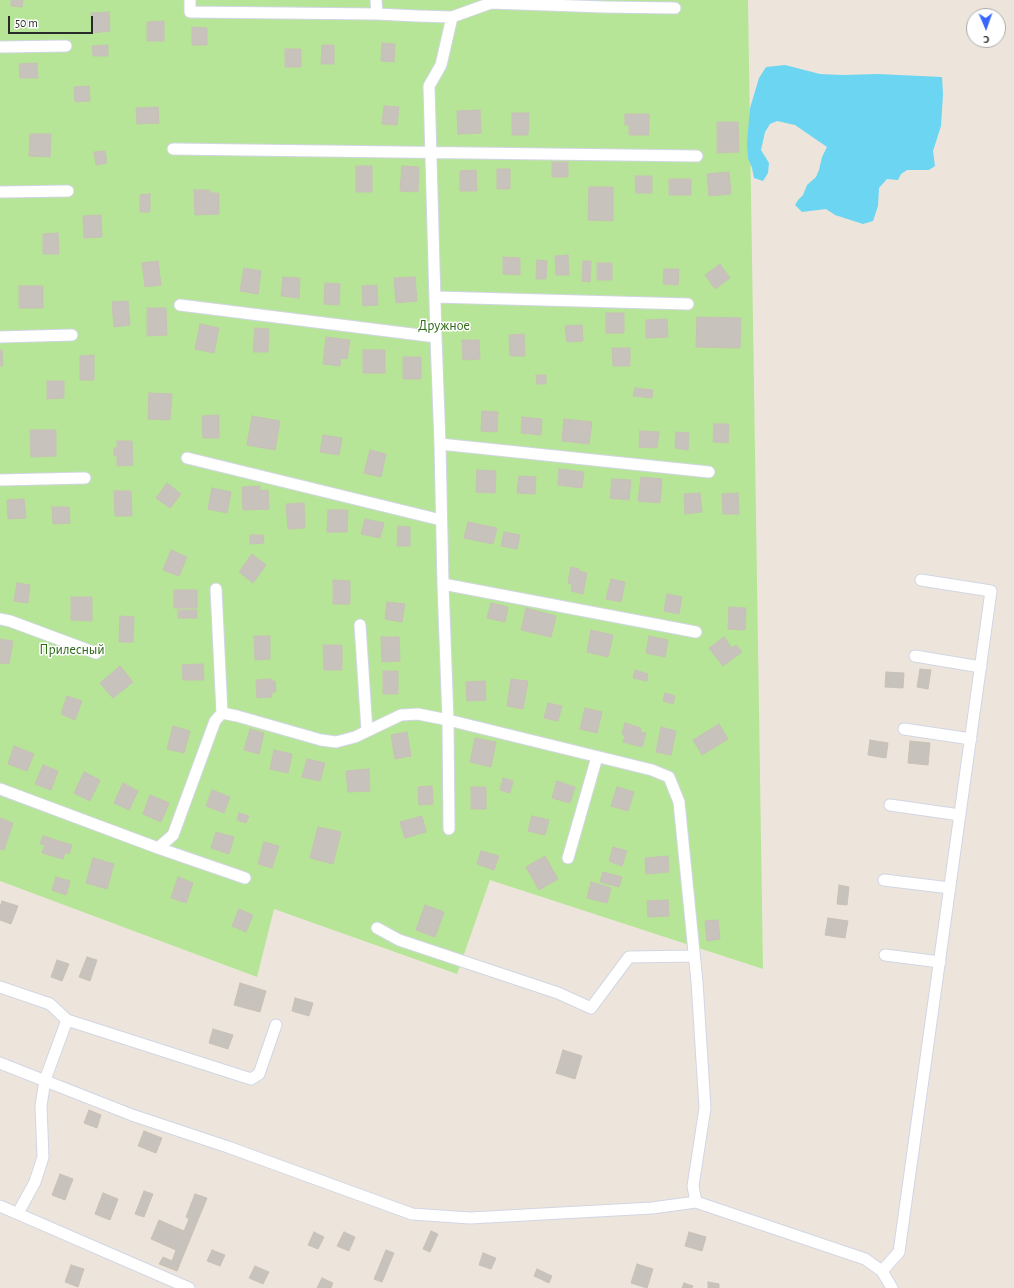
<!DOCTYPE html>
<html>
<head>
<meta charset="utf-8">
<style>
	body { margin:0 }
	#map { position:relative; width:1014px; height:1288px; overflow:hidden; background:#ede5dc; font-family:"Alegreya Sans",sans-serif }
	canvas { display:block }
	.north { position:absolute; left:966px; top:8px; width:40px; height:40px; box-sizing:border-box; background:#fff; border:1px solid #aaa; border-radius:50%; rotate:178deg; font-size:11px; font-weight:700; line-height:16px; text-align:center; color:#2a2a2a }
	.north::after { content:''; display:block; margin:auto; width:14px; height:18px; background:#3867fe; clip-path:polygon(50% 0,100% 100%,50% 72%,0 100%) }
	.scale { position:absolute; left:8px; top:16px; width:85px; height:18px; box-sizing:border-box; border:2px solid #2a2a2a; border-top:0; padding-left:5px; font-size:12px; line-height:14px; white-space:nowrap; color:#2a2a2a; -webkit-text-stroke:3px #fff; paint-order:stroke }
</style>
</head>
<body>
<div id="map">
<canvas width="1014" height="1288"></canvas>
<div class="north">С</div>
<div class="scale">50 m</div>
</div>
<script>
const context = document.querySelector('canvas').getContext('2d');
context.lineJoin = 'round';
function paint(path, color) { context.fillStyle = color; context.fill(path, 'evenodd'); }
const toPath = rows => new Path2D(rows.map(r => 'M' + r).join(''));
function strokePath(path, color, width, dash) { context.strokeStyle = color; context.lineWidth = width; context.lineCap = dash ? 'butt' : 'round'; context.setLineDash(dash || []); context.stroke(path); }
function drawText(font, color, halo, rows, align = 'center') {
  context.font = font + ' "Alegreya Sans",sans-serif'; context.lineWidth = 3; context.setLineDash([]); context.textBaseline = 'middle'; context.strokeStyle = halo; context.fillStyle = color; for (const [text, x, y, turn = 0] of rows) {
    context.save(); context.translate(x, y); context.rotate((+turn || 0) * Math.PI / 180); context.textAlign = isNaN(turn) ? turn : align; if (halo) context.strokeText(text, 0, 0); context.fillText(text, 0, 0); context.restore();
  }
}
paint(toPath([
	[0,0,748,0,763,969,490,880,457,974,274,909,257,977,0,881]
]), '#b6e597');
paint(toPath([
	[785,65,820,74,842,75,878,74,942,77,943,94,941,126,933,151,935,166,929,170,907,170,901,174,898,180,887,179,879,188,878,206,873,221,863,224,835,215,826,209,802,212,795,205,798,200,803,195,807,185,816,177,819,170,822,157,827,147,795,125,777,121,770,124,765,132,761,150,769,163,768,173,763,181,754,178,752,168,748,158,747,143,750,108,759,78,766,67]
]), '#6cd5f1');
const building = toPath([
	[11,0,23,0,22,7,11,6,11,0],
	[109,12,110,31,92,33,91,13,109,12],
	[164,21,164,41,147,41,147,22,164,21],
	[192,27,207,28,207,45,192,45,192,27],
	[382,43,395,44,394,62,381,61,382,43],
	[108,45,108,56,93,56,92,46,108,45],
	[322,45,334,45,334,64,321,64,322,45],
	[285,49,301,49,301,67,285,67,285,49],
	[37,63,38,78,20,78,19,64,37,63],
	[89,86,90,101,75,102,74,87,89,86],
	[384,106,399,107,397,125,382,124,384,106],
	[158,107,159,123,137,124,136,108,158,107],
	[480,110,481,133,458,134,457,111,480,110],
	[512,113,529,113,528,135,512,135,512,113],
	[625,114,649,114,649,135,629,135,629,125,625,125,625,114],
	[717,122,738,122,739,152,717,153,717,122],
	[30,134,51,134,50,157,29,156,30,134],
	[105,151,107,163,96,165,94,152,105,151],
	[552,162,568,162,568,177,552,177,552,162],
	[356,166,372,166,372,192,356,192,356,166],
	[402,166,419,167,418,192,400,191,402,166],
	[497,169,510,169,510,189,497,189,497,169],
	[476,170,477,191,460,191,460,171,476,170],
	[729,172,731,194,709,196,707,174,729,172],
	[635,176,652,176,652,193,636,193,635,176],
	[669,179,691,179,691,195,669,195,669,179],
	[589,187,613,187,613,221,588,220,589,187],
	[194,190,210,190,210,193,219,193,219,214,195,215,194,190],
	[150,194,150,212,140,212,140,195,150,194],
	[101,215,102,237,84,238,83,216,101,215],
	[58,233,59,254,43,254,43,234,58,233],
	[568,255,569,275,556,275,555,256,568,255],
	[503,257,520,258,520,275,503,274,503,257],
	[537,260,547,261,546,279,536,279,537,260],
	[158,261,161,285,145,287,142,263,158,261],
	[583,261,591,261,590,282,582,281,583,261],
	[597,263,612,263,612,280,597,280,597,263],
	[720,264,730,278,715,289,705,275,720,264],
	[244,268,261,271,258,294,240,291,244,268],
	[664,269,679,269,678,285,663,284,664,269],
	[283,277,300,278,299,298,281,296,283,277],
	[415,277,417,301,396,303,394,278,415,277],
	[325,283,340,284,339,305,324,304,325,283],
	[377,285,378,305,363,306,362,286,377,285],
	[19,286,43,286,43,308,19,308,19,286],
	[128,301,130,325,114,327,112,302,128,301],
	[147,308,166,308,167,335,147,336,147,308],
	[606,313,624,313,624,333,606,333,606,313],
	[697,317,741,318,740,348,696,347,697,317],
	[667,319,668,337,646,338,646,320,667,319],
	[200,324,219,328,214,353,195,349,200,324],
	[582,325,583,341,567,342,565,326,582,325],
	[255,328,269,329,268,352,253,352,255,328],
	[524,334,525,356,510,356,509,335,524,334],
	[326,337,350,340,347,359,341,358,340,366,323,364,326,337],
	[462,340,479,340,480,359,463,360,462,340],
	[612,348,630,348,630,366,613,366,612,348],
	[0,350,2,350,3,366,0,366,0,350],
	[363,350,385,350,385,373,363,373,363,350],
	[94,355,94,380,80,380,80,356,94,355],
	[403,357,421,357,421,379,403,379,403,357],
	[536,375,546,375,546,384,537,384,536,375],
	[47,381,64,381,64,398,47,399,47,381],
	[635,388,653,390,652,398,633,396,635,388],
	[149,393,172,394,170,420,148,419,149,393],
	[482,411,498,412,497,432,481,431,482,411],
	[219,415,219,438,203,438,202,416,219,415],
	[252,416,280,421,275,450,247,445,252,416],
	[522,417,542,419,541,435,521,433,522,417],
	[564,419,592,422,589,444,562,441,564,419],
	[714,424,729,424,728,443,713,442,714,424],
	[30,430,56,430,56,456,31,457,30,430],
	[640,431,659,432,657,448,639,447,640,431],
	[676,432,689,433,688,450,675,448,676,432],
	[323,435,342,438,339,455,320,452,323,435],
	[117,441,132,441,133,465,117,466,117,455,114,456,114,448,117,448,117,441],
	[370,450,386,454,381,477,364,473,370,450],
	[559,469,584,472,582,488,558,485,559,469],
	[477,470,496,471,495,493,476,492,477,470],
	[519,476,536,477,535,494,517,493,519,476],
	[641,477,662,479,660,503,638,501,641,477],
	[612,479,631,480,629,500,610,498,612,479],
	[167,483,181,494,170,508,156,498,167,483],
	[260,486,260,491,268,490,269,509,243,510,242,487,260,486],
	[212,488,231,492,227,513,208,509,212,488],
	[114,491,131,491,132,516,115,516,114,491],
	[700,493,702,512,685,514,684,494,700,493],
	[738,493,739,514,723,514,722,494,738,493],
	[24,499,26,518,8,519,7,500,24,499],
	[304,503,305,528,288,529,286,504,304,503],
	[52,507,69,507,70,523,53,524,52,507],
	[328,510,348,510,347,532,327,532,328,510],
	[365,519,384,523,380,538,361,534,365,519],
	[468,522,497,528,493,544,464,538,468,522],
	[398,526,410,527,410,546,397,546,398,526],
	[504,532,520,535,517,549,501,546,504,532],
	[250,535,263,535,264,543,250,544,250,535],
	[171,550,187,557,179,576,163,570,171,550],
	[252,554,266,565,253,583,239,572,252,554],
	[571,567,579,569,579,571,587,573,583,594,571,591,572,584,568,583,571,567],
	[611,579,625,582,621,602,606,599,611,579],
	[333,580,350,581,350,604,333,604,333,580],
	[17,583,30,585,28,603,14,601,17,583],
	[174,590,197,590,197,608,174,608,174,590],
	[667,594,682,597,679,614,664,611,667,594],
	[71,597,92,597,92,621,71,620,71,597],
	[387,602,405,604,402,622,385,619,387,602],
	[491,603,508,607,505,622,487,618,491,603],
	[729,607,746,608,745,630,728,629,729,607],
	[526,608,556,616,551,637,521,630,526,608],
	[178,610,197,610,197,618,178,618,178,610],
	[120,616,134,617,133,642,119,642,120,616],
	[591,630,613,635,608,657,587,652,591,630],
	[254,636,270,636,270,659,255,660,254,636],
	[649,636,668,640,665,657,646,653,649,636],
	[381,637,399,637,400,661,382,662,381,637],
	[724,637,732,648,736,645,742,652,723,666,709,648,724,637],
	[0,639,13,641,9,664,0,663,0,639],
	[323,645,342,645,342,670,324,670,323,645],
	[203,664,204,680,183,680,182,665,203,664],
	[120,666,133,682,113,698,100,683,120,666],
	[920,669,931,670,928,689,917,687,920,669],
	[635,670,648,674,647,681,633,678,635,670],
	[383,671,398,671,398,694,383,694,383,671],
	[886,672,904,673,903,688,885,687,886,672],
	[271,679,272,681,275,681,276,692,272,692,272,697,257,698,256,680,271,679],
	[511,679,528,681,523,709,507,706,511,679],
	[485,681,486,700,467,701,466,682,485,681],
	[665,693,675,696,673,704,663,701,665,693],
	[67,696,82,701,75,720,61,714,67,696],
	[548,703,562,706,558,721,544,718,548,703],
	[585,708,602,712,597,733,580,729,585,708],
	[625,723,641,728,640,732,646,733,642,747,623,742,625,736,622,734,625,723],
	[719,724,728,739,702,755,693,740,719,724],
	[173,726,190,731,184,753,167,749,173,726],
	[661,727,676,731,671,755,656,752,661,727],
	[250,729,264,733,259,754,244,750,250,729],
	[407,732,411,756,395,759,391,735,407,732],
	[475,738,496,742,491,767,470,762,475,738],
	[870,740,888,743,886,758,868,755,870,740],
	[910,741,930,743,928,765,908,763,910,741],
	[14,746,34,754,27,771,8,764,14,746],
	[274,750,292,754,288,773,270,769,274,750],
	[307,759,325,763,320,781,302,777,307,759],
	[43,765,58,771,51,790,35,784,43,765],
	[369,769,370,791,348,792,346,771,369,769],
	[84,772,100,780,90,801,74,793,84,772],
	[503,778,513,781,510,793,500,790,503,778],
	[557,781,575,787,570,803,552,798,557,781],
	[123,783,138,791,129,810,114,803,123,783],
	[432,786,433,804,419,805,418,787,432,786],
	[471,787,486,787,486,809,471,809,471,787],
	[617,787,634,792,628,811,611,806,617,787],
	[212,790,230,797,224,813,206,806,212,790],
	[150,795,169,803,161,822,143,814,150,795],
	[239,813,249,816,246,823,237,820,239,813],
	[422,816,426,832,405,838,400,822,422,816],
	[532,816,549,820,545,835,528,831,532,816],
	[0,818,13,823,4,850,0,849,0,818],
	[318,827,341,832,333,864,310,858,318,827],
	[216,832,234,837,229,854,211,848,216,832],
	[43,836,72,845,69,854,65,852,63,859,42,853,45,845,40,844,43,836],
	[264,842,279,846,272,868,258,864,264,842],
	[613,847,627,851,622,866,609,861,613,847],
	[481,851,499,856,494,870,477,864,481,851],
	[545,856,558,879,539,890,526,867,545,856],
	[668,856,669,872,646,874,645,858,668,856],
	[93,858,114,864,107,889,86,883,93,858],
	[603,872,622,877,619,887,600,882,603,872],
	[56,877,70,881,66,895,52,890,56,877],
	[178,877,193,883,186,903,171,898,178,877],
	[591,882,611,888,607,903,587,898,591,882],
	[839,885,849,887,847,905,837,904,839,885],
	[668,900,669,916,648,917,647,901,668,900],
	[2,901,18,906,11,924,0,920,0,907,2,901],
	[425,905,444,912,435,937,416,930,425,905],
	[239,909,253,915,246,932,232,926,239,909],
	[828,918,848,921,845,938,825,935,828,918],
	[718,920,720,939,707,941,705,921,718,920],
	[87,957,97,960,90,981,79,977,87,957],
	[57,960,69,964,62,981,51,977,57,960],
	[240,983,266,991,260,1012,234,1005,240,983],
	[295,998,313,1003,309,1016,292,1011,295,998],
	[213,1029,233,1035,228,1049,209,1043,213,1029],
	[563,1050,582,1056,575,1079,556,1073,563,1050],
	[89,1110,101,1115,97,1128,84,1123,89,1110],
	[144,1131,162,1138,156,1153,138,1146,144,1131],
	[60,1174,73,1179,65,1200,52,1195,60,1174],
	[144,1191,153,1194,144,1217,135,1214,144,1191],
	[103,1193,118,1199,110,1220,95,1214,103,1193],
	[195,1194,207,1198,177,1271,159,1264,163,1257,172,1261,176,1250,151,1239,159,1220,184,1231,189,1219,186,1217,195,1194],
	[431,1231,438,1234,430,1252,423,1249,431,1231],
	[314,1232,324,1237,318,1249,308,1245,314,1232],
	[344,1232,355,1237,349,1251,337,1246,344,1232],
	[689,1232,706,1237,702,1251,685,1246,689,1232],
	[212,1250,225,1255,220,1266,207,1261,212,1250],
	[386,1250,394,1253,382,1282,374,1279,386,1250],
	[483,1253,496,1258,491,1269,479,1265,483,1253],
	[637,1264,653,1269,647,1288,631,1283,637,1264],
	[71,1265,84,1269,78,1287,65,1282,71,1265],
	[255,1266,269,1272,263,1284,249,1278,255,1266],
	[537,1269,552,1276,549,1283,534,1276,537,1269],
	[322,1278,333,1283,331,1288,317,1288,322,1278],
	[708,1282,719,1284,719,1288,708,1288,708,1282],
	[684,1283,693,1286,692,1288,682,1288,684,1283]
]);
paint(building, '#c8c2bc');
strokePath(building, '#c8c1b6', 1);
const minor = toPath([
	[190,0,190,12,377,14,417,16,452,17,491,3,604,7,675,8],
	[376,0,377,14],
	[0,47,66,46],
	[173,149,697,156],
	[0,192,68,191],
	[435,297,688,304],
	[180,305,436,337],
	[0,337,72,335],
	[440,444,709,472],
	[187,458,441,520],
	[0,480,85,478],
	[443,584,696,632],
	[216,589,222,713],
	[0,619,10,621,96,653],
	[360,625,367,731],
	[915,656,981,667],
	[904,729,971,739],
	[0,789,158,848,173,835,215,721,222,713,237,716,321,740,336,742,355,737,401,715,418,714,448,720,652,770,669,777,679,802,697,982,705,1108,693,1186,696,1202,865,1259,882,1271,892,1288],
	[890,805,960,815],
	[449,829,448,720,443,584,440,444,436,337,429,86,441,65,452,17],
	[158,848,245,878],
	[568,858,597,757],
	[884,880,950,888],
	[377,928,399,940,558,993,591,1008,629,957,693,956],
	[885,955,940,962],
	[0,987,50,1004,67,1020],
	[0,1063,132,1115,228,1147,412,1214,470,1218,652,1208,696,1202],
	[0,1206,189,1288],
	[18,1213,35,1182,43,1157,41,1106,45,1080,67,1020,251,1079,259,1074,276,1025],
	[882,1271,899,1252,991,591,921,580]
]);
strokePath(minor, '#d1d6e4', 13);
strokePath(minor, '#fff', 11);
drawText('14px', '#2d6918', '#fff', [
	["Дружное",444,326],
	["Прилесный",72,650]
]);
</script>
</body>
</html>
